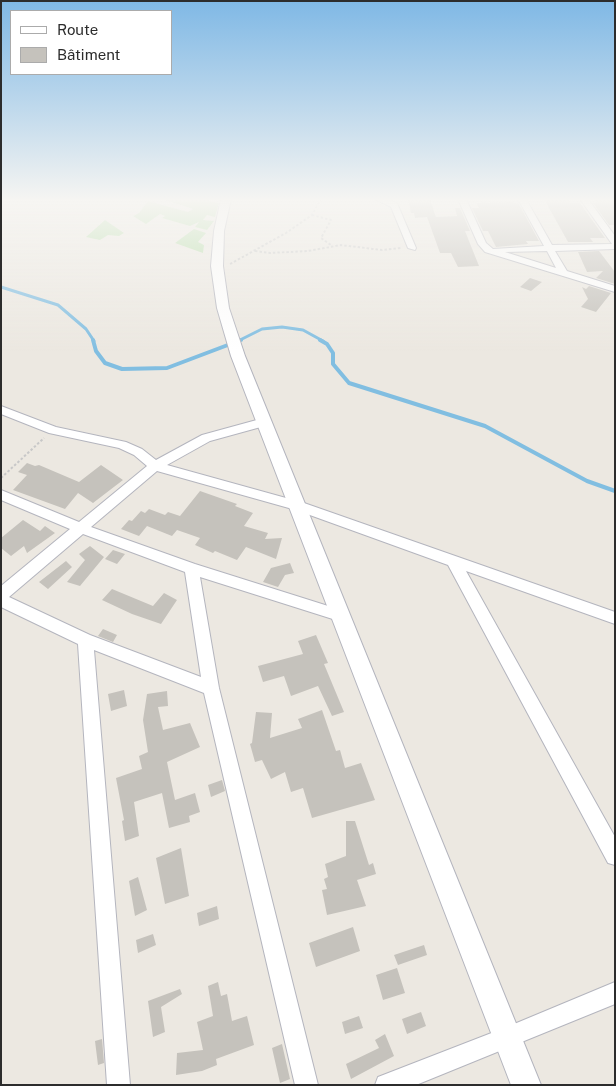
<!DOCTYPE html>
<html>
<head>
<meta charset="utf-8">
<style>
	body { margin:0 }
	#map { position:relative; width:616px; height:1086px; overflow:hidden; background:#ece8e1; font-family:"Public Sans",sans-serif }
	canvas { display:block }
	.frame { position:absolute; inset:0; border:2px solid #2c2c2c; pointer-events:none }
	.legend { position:absolute; left:10px; top:10px; width:162px; height:65px; box-sizing:border-box; background:#fff; border:1px solid #ababab; margin:0; padding:6px 9px; list-style:none; font-size:15px; color:#2c2c2c }
	.legend li { display:flex; align-items:center; gap:10px; height:25px }
	.legend b { width:25px; border:1px solid #ababab }
</style>
</head>
<body>
<div id="map">
<canvas width="616" height="1086"></canvas>
<div class="frame"></div>
<ul class="legend">
<li><b style="height:6px;background:#fff"></b>Route</li>
<li><b style="height:14px;background:#c5c2bc"></b>Bâtiment</li>
</ul>
</div>
<script>
const context = document.querySelector('canvas').getContext('2d');
context.lineJoin = 'round';
function paint(path, color) { context.fillStyle = color; context.fill(path, 'evenodd'); }
const toPath = rows => new Path2D(rows.map(r => 'M' + r).join(''));
function strokePath(path, color, width, dash) { context.strokeStyle = color; context.lineWidth = width; context.lineCap = dash ? 'butt' : 'round'; context.setLineDash(dash || []); context.stroke(path); }
paint(toPath([
	[162,199,202,199,219,203,215,217,207,215,203,220,214,221,207,230,195,227,199,222,190,226,162,218,165,216,160,214,146,224,133,216,139,213,148,201,188,212,193,209],
	[105,220,124,233,119,236,108,235,100,240,86,237],
	[194,229,206,233,198,242,204,245,203,253,175,243]
]), '#b2dca4');
strokePath(toPath([
	[1,287,58,305,86,329,94,341],
	[238,341,262,329,282,327,303,330,323,341]
]), '#81bee1', 3);
strokePath(toPath([
	[93,340,96,351,105,363,122,369,167,368,241,340],
	[320,340,327,344,333,353,333,364,349,383,485,426,587,481,615,491]
]), '#81bee1', 4);
paint(toPath([
	[408,199,430,199,436,217,457,216,455,208,460,208,470,231,465,231,479,266,458,267,451,253,440,253,427,217,415,218,414,213,411,213],
	[544,199,568,199,571,203,580,203,605,238,590,238,593,242,568,242],
	[594,199,615,199,615,225,609,225,593,203,596,203],
	[512,202,519,204,539,241,526,241,528,244,496,247,488,231,483,231,472,208,479,208,476,203],
	[599,251,615,272,615,284,596,278,603,271,587,272,578,252],
	[530,278,542,282,531,291,520,287],
	[589,286,611,293,596,312,581,307,588,299,582,287,586,289],
	[27,463,35,466,39,465,79,482,101,465,123,480,93,503,78,493,65,509,13,490,27,475,18,472],
	[200,491,237,504,235,506,253,513,244,526,268,533,265,539,282,538,276,559,246,547,237,560,215,551,213,553,195,545,200,538,177,530,172,536,147,526,139,536,121,529,129,520,132,521,141,511,145,513,149,509,165,515,168,512,180,516],
	[23,520,40,531,45,526,55,533,27,553,24,546,11,556,1,548,1,538],
	[90,546,104,557,80,586,67,582,85,560,79,554],
	[113,550,125,554,117,564,105,559],
	[66,561,72,567,48,589,39,582],
	[290,563,294,573,285,575,278,587,263,582,271,568],
	[112,589,153,606,164,593,177,600,161,624,132,614,102,600],
	[103,629,117,635,113,642,98,636],
	[316,635,328,663,324,664,344,712,332,716,318,686,291,696,284,676,263,682,258,666,303,654,298,641],
	[124,690,127,706,111,711,108,694],
	[167,691,168,706,158,707,163,730,190,723,200,747,167,762,175,800,195,793,200,812,189,816,190,822,169,828,162,793,134,802,139,836,125,841,122,821,124,820,116,778,142,769,139,756,148,752,143,720,147,694],
	[322,710,336,751,340,750,345,768,361,763,375,800,312,818,303,788,291,792,285,772,271,779,262,760,255,762,250,744,252,743,256,712,272,713,270,738,302,728,298,719],
	[222,780,225,791,211,797,208,785],
	[346,821,355,821,369,865,373,863,376,874,357,880,366,906,327,915,322,890,327,889,324,879,328,877,325,864,346,856],
	[181,848,189,896,165,904,156,858],
	[138,877,147,910,135,916,129,881],
	[217,906,219,919,199,926,197,913],
	[353,927,360,951,316,967,309,943],
	[153,934,156,945,138,953,136,940],
	[424,945,427,955,398,965,394,955],
	[397,968,405,993,383,1000,376,975],
	[218,982,221,996,227,994,232,1021,247,1016,254,1045,216,1059,217,1065,202,1071,176,1075,177,1053,203,1050,197,1022,213,1016,208,986],
	[180,989,182,994,161,1007,165,1032,153,1037,148,1001],
	[421,1012,426,1026,407,1034,402,1019],
	[359,1016,363,1028,345,1034,342,1022],
	[385,1034,394,1056,351,1079,346,1064,379,1048,375,1040],
	[102,1039,104,1063,98,1065,95,1041],
	[282,1044,290,1079,280,1083,272,1048]
]), '#c5c2bc');
const minor = toPath([
	[375,199,385,199,397,203,416,248,415,250,408,248,391,207,375,199],
	[458,199,466,199,486,243,493,249,544,246,518,199,526,199,552,245,612,244,580,199,588,199,615,236,615,249,555,251,567,271,615,286,615,292,485,252,478,244,458,199],
	[547,251,556,268,505,252,547,251],
	[1,406,56,427,126,442,142,449,156,460,202,435,264,418,268,419,268,425,210,441,167,465,304,503,615,612,615,624,466,571,615,837,615,865,608,863,448,565,296,510,157,471,91,527,195,564,344,611,346,615,344,619,339,621,200,577,219,688,318,1085,295,1085,204,693,94,650,130,1085,107,1085,78,644,1,607,1,586,70,529,1,500,1,490,79,522,147,466,134,455,119,448,49,433,1,414,1,406],
	[83,534,185,572,201,677,90,635,9,597,83,534],
	[615,982,615,1004,416,1085,375,1085,378,1077,507,1027,615,982]
]);
const tertiary = toPath([
	[221,199,231,199,224,231,223,266,229,308,245,356,541,1085,511,1085,231,356,217,308,211,266,214,231,221,199]
]);
strokePath(minor, '#b4b5be', 2);
strokePath(tertiary, '#b4b5be', 2);
strokePath(toPath([
	[312,215,331,220,321,238,331,245],
	[255,251,270,253,308,251,341,245,382,250,401,248],
	[230,264,286,233,312,215,321,199],
	[1,478,44,438]
]), '#c8c8c8', 2, [2.5, 2]);
paint(minor, '#fff');
paint(tertiary, '#fff');
const sky = context.createLinearGradient(0, 0, 0, 351);
sky.addColorStop(0, '#7fb8e5');
sky.addColorStop(0.57, '#f6f5f2');
sky.addColorStop(1, '#f6f5f200');
context.fillStyle = sky;
context.fillRect(0, 0, 616, 351);
</script>
</body>
</html>
